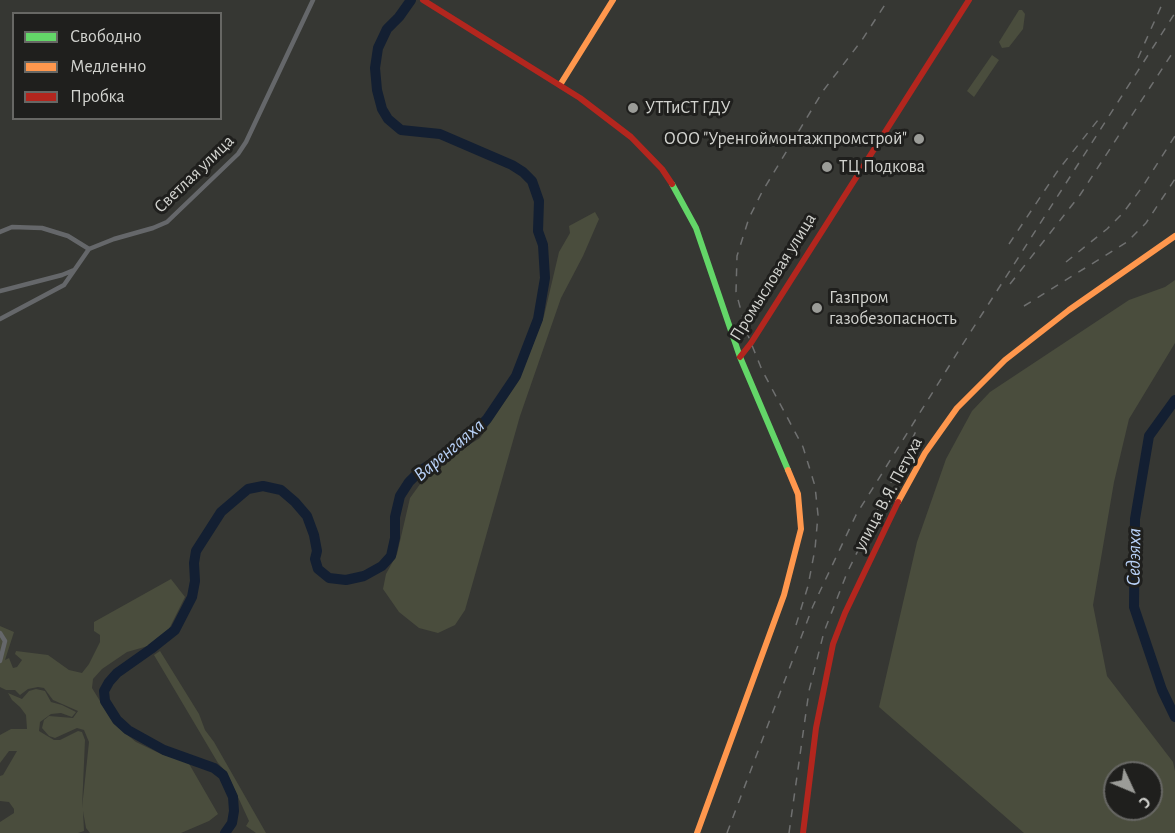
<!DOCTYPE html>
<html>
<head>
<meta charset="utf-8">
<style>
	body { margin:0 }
	#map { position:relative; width:1175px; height:833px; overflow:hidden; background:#363733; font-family:"Alegreya Sans",sans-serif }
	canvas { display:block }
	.legend { position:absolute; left:12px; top:12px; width:210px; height:108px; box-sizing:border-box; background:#1f1f1d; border:2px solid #676764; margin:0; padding:8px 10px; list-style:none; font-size:18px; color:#d2d3cf }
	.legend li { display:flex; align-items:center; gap:12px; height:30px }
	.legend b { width:30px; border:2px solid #676764 }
	.north { position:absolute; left:1103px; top:761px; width:60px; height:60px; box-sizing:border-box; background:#1f1f1d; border:2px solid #676764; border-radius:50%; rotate:134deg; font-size:16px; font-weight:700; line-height:24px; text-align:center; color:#d2d3cf }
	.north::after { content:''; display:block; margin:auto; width:21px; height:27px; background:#9b9c98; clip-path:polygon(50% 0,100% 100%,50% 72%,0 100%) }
</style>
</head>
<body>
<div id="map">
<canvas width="1175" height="833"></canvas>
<ul class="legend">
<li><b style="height:8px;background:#63d668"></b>Свободно</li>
<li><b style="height:8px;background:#ff974d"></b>Медленно</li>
<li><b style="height:8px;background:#b3261e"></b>Пробка</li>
</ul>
<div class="north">С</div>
</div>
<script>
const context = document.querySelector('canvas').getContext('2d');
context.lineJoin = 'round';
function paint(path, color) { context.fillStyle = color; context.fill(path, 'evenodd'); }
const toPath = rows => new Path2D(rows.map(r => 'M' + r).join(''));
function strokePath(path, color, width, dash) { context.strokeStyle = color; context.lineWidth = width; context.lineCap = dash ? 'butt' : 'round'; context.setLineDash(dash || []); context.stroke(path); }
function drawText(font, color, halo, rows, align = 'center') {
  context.font = font + ' "Alegreya Sans",sans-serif'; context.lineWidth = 6; context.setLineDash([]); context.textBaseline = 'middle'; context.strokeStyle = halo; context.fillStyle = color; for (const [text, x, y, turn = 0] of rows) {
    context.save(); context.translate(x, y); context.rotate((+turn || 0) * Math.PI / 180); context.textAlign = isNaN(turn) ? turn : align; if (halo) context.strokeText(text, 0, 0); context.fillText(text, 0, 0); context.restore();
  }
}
paint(toPath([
	[1019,10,1022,10,1025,14,1023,29,1009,47,1002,48,999,42],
	[992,55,999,60,974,97,967,91],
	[595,212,599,219,583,256,561,298,520,416,465,610,455,625,438,633,419,628,399,612,383,589,386,574,397,554,410,498,423,480,445,460,480,438,518,382,544,316,559,252,570,233,569,226],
	[1175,280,1175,343,1129,419,1114,482,1093,605,1107,676,1173,762,1175,771,1175,833,1024,833,879,707,917,542,946,459,972,411,990,392,1129,300,1165,287],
	[1115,773,1151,773,1151,809,1115,809],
	[171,579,185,597,169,629,148,646,127,652,102,669,93,679,92,688,114,724,136,742,161,754,188,762,218,814,209,821,181,833,90,833,86,828,83,811,84,831,78,833,0,833,0,822,14,813,14,809,9,802,0,801,0,776,3,775,17,751,9,751,0,763,0,735,11,729,27,729,26,715,20,707,12,700,8,693,22,699,29,691,36,689,45,691,51,702,62,705,76,712,72,717,61,713,51,714,40,722,39,731,54,740,60,740,78,731,82,732,85,740,82,808,89,742,84,730,77,728,55,738,49,736,42,728,44,720,49,716,73,718,78,711,53,700,44,688,38,687,28,689,20,695,15,690,6,690,0,687,0,626,14,632,5,660,9,658,13,668,17,667,22,660,15,654,16,651,48,655,69,670,82,673,89,664,100,642,100,635,94,631,94,622],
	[160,651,199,714,205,730,214,742,266,833,256,833,246,826,249,821,227,773,218,763,154,655]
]), '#4a4d3d');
strokePath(toPath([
	[1175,400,1149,436,1135,519,1134,607,1162,690,1175,717],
	[225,833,232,823,234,811,233,797,223,775,214,768,164,750,128,730,117,720,105,701,104,691,109,682,117,673,151,649,175,630,192,597,195,581,194,563,196,551,221,512,248,489,263,486,281,490,295,502,307,516,314,535,317,551,315,559,318,569,329,578,346,580,364,576,382,566,391,556,395,538,395,517,400,496,409,482,420,471,466,441,487,419,516,376,538,319,545,278,543,245,538,231,539,201,532,181,523,172,512,165,440,134,401,130,388,119,382,109,377,90,375,68,378,48,387,29,399,17,411,0]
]), '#131f32', 10);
strokePath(toPath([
	[0,232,12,227,42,228,68,236,89,249],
	[0,291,62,275,74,270],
	[0,319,64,285,89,249,114,239,153,228,167,222,238,154,246,142,313,0],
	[0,633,5,641,0,661]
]), '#65676a', 4.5);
strokePath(toPath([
	[672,184,696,228,740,357,788,470]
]), '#63d668', 6);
strokePath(toPath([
	[560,85,613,0],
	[898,502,925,453,957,408,1005,360,1069,310,1175,236],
	[697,833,784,595,801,529,798,494,788,470]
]), '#ff974d', 6);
strokePath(toPath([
	[423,0,580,98,631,137,662,169,672,184],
	[740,357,751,343,969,0],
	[803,833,816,728,833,644,845,613,898,502]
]), '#b3261e', 6);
strokePath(toPath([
	[1138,58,1164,0],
	[1009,244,1059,169,1098,120],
	[1066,262,1107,229,1123,213,1143,186,1175,136],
	[1010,284,1080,195,1175,49],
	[1024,306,1127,242,1146,223,1175,179],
	[796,625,808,586,815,549,818,515,815,486,803,447,762,370,747,333,736,292,737,256,749,218,762,192,823,91,862,40,888,0],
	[727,833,813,606,856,515,961,347,1175,13],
	[789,833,809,691,824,632,847,573,917,429]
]), '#6f7070', 1.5, [8, 8]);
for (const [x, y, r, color] of [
	[633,108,6,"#9b9c98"],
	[919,139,6,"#9b9c98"],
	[827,167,6,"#9b9c98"],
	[817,308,6,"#9b9c98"]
]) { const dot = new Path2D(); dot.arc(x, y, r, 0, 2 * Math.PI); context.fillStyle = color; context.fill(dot); strokePath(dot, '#1f1f1d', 2); }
drawText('18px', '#d2d3cf', '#1f1f1d', [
	["УТТиСТ ГДУ",645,108],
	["ООО \"Уренгоймонтажпромстрой\"",907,139,"right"],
	["ТЦ Подкова",839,167],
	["Газпром",829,298],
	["газобезопасность",829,319]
], 'left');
drawText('18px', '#d2d3cf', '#1f1f1d', [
	["Светлая улица",194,174,-44],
	["Промысловая улица",773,277,-58],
	["улица В.Я. Петуха",888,494,-62]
]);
drawText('italic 20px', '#b8d1f7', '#1f1f1d', [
	["Варенгаяха",449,450,-40],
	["Седэяха",1134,557,-89]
]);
</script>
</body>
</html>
